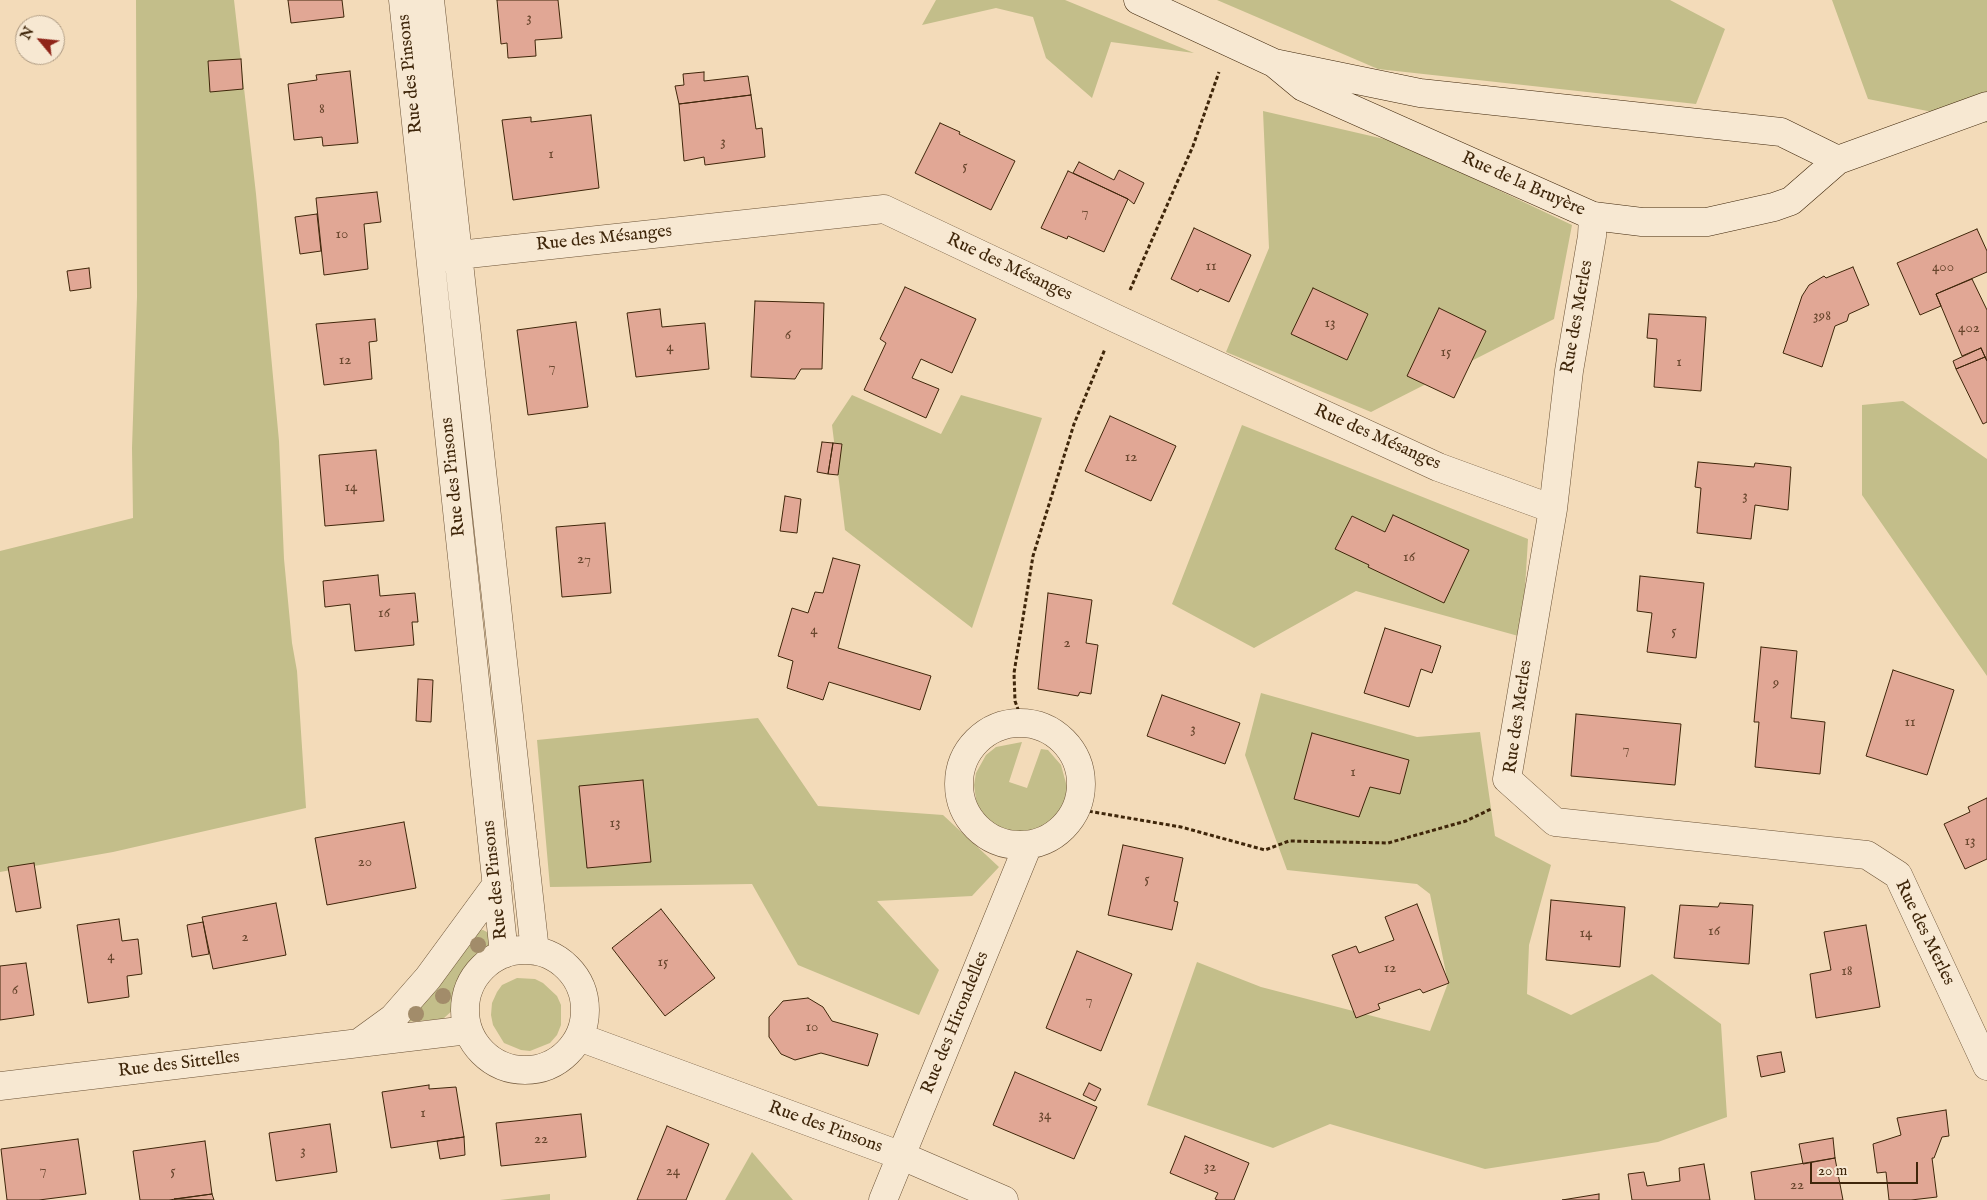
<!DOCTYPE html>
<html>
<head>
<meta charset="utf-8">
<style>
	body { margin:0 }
	#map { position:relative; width:1987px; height:1200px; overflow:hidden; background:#f3dbb9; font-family:"IM FELL English",serif }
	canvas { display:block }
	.north { position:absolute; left:15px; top:15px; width:50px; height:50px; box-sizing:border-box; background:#f7e8d2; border:1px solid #ad9a82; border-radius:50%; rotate:298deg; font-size:14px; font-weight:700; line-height:20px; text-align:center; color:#3f260a }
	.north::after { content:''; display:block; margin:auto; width:18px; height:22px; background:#8f2418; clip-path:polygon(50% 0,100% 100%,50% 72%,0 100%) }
	.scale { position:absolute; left:1810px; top:1162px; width:108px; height:22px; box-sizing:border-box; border:2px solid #3f260a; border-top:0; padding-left:6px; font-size:15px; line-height:18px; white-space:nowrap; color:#3f260a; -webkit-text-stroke:4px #f7e8d2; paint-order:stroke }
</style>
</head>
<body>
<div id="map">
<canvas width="1987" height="1200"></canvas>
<div class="north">N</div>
<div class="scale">20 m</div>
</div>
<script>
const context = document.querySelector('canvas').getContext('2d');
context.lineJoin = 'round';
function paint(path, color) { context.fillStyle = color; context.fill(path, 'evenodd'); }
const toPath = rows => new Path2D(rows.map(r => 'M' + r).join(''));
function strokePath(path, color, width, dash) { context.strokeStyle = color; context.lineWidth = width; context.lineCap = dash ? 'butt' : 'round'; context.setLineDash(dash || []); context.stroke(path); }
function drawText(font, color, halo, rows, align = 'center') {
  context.font = font + ' "IM FELL English",serif'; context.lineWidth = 5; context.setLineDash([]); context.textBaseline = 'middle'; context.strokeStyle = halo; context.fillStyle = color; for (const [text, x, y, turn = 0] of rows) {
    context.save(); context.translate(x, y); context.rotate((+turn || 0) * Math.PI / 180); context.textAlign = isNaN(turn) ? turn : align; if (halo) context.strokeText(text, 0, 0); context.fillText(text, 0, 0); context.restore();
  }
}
paint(toPath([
	[136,0,234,0,256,194,279,441,284,559,292,643,297,671,306,808,113,852,0,872,0,551,133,518,132,448,137,297],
	[936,0,1065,0,1194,53,1111,42,1092,98,1046,58,1033,17,996,8,922,25],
	[1217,0,1670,0,1725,29,1696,104,1378,69],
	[1832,0,1987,0,1987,123,1868,99],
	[1263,111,1397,142,1572,225,1554,319,1371,412,1226,352,1269,248],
	[852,395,941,434,961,395,1042,418,972,628,845,530,832,425],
	[1903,401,1987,459,1987,676,1862,495,1862,405],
	[1242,425,1528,539,1522,637,1356,591,1254,648,1172,604],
	[1261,693,1417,737,1480,732,1495,836,1551,865,1529,945,1527,994,1571,1015,1652,974,1721,1024,1727,1117,1658,1142,1485,1169,1330,1124,1273,1148,1147,1105,1197,962,1261,987,1430,1031,1448,983,1430,894,1417,884,1287,870,1245,755],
	[758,718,818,806,943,815,999,867,972,896,877,901,939,970,919,1015,798,965,752,884,550,887,537,740],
	[1022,742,1009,782,1027,788,1041,749,1048,750,1061,765,1067,787,1067,799,1057,818,1040,831,1029,835,1008,834,989,823,977,806,974,785,976,773,986,755,996,747],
	[483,930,489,933,492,940,458,991,455,1008,443,1019,404,1022,474,931],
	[517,978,535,979,543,983,557,996,561,1005,561,1025,557,1035,550,1043,530,1051,521,1050,504,1043,493,1025,491,1015,492,1003,497,992,502,985],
	[752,1152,793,1200,725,1200],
	[550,1194,550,1200,500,1200]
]), '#c3be8a');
const building = toPath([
	[288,0,342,0,344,17,291,23,288,0],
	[497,0,558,0,562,38,535,40,536,56,508,58,507,43,501,44,497,0],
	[241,59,243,89,210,92,208,61,241,59],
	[350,71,358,143,323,146,322,137,294,140,288,84,317,80,316,75,350,71],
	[704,72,704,81,748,76,751,95,679,104,675,86,684,85,683,74,704,72],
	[751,95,756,129,762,128,765,157,705,165,704,157,684,161,679,104,751,95],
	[591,115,599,188,513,200,502,120,531,117,531,122,591,115],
	[940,123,960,132,959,134,1015,161,991,210,915,173,940,123],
	[1079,162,1114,180,1119,170,1144,183,1134,204,1128,199,1073,173,1079,162],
	[1068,171,1128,199,1104,252,1068,236,1067,239,1041,228,1068,171],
	[377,192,381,222,364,224,368,269,324,275,316,198,377,192],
	[317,214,321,251,300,254,295,217,317,214],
	[1194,228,1251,255,1229,302,1200,289,1198,292,1171,279,1194,228],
	[1977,229,1987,251,1987,272,1936,294,1941,306,1920,315,1897,263,1977,229],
	[1853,267,1869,305,1849,314,1847,321,1835,326,1822,367,1783,353,1802,296,1809,285,1824,276,1826,278,1853,267],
	[89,268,91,288,70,291,67,271,89,268],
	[1972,279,1987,310,1987,361,1981,348,1962,356,1936,294,1972,279],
	[905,287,976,319,952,373,921,359,912,378,939,389,926,418,864,390,886,343,880,339,905,287],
	[1313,288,1368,314,1347,360,1291,334,1313,288],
	[755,301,824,303,822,369,801,369,795,379,751,377,755,301],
	[1439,308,1486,331,1454,398,1407,376,1439,308],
	[660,309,662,327,705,323,709,369,636,377,627,313,660,309],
	[1649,314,1706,317,1701,391,1654,387,1657,339,1647,338,1649,314],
	[375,319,377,341,369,342,372,379,324,385,316,324,375,319],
	[576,322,588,407,528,415,517,330,576,322],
	[1981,348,1985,357,1956,369,1953,361,1981,348],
	[1985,357,1987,361,1987,422,1983,424,1956,369,1985,357],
	[1110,416,1176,446,1151,501,1085,471,1110,416],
	[822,442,833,443,828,474,817,472,822,442],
	[833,443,842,444,838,475,828,474,833,443],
	[376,450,384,521,325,526,319,455,376,450],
	[1698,462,1754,467,1755,463,1791,467,1788,510,1755,505,1751,539,1697,533,1701,488,1695,487,1698,462],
	[785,496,801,499,797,533,780,531,785,496],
	[1393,515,1469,550,1444,603,1368,567,1369,565,1335,549,1352,516,1385,532,1393,515],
	[605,523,611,593,562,597,556,527,605,523],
	[833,558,860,565,838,648,931,676,920,710,829,682,823,700,787,688,793,661,778,656,792,608,808,613,815,592,823,593,833,558],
	[378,575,380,596,415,593,418,622,412,622,414,645,355,651,350,604,325,607,323,581,378,575],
	[1640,576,1704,583,1696,658,1647,652,1652,613,1637,611,1640,576],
	[1048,593,1092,600,1086,643,1098,645,1091,694,1080,692,1078,696,1038,689,1048,593],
	[1385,628,1441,646,1432,673,1421,669,1409,707,1364,693,1385,628],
	[1761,647,1797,651,1791,718,1825,722,1820,774,1755,767,1759,722,1754,722,1761,647],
	[1893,670,1954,690,1927,775,1866,756,1893,670],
	[418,679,433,680,431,722,416,721,418,679],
	[1162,695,1240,723,1225,764,1147,736,1162,695],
	[1576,714,1681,724,1675,785,1571,776,1576,714],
	[1312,733,1409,760,1400,794,1370,787,1359,817,1294,799,1312,733],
	[643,780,651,862,587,868,579,786,643,780],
	[1987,798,1987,859,1965,869,1944,824,1970,812,1968,807,1987,798],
	[404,822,416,888,327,905,315,838,404,822],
	[1123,845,1183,858,1174,901,1178,902,1172,930,1108,915,1123,845],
	[34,863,41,908,16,912,8,867,34,863],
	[1551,900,1625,907,1620,967,1546,960,1551,900],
	[276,903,286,955,213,969,202,917,276,903],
	[1720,903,1753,905,1749,964,1674,958,1680,905,1718,907,1720,903],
	[1417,904,1449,983,1423,993,1420,989,1378,1004,1380,1009,1356,1018,1332,955,1356,946,1359,953,1394,940,1385,917,1417,904],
	[661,909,715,978,665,1016,612,948,661,909],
	[119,919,122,941,138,939,142,974,127,976,129,997,88,1003,77,925,119,919],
	[203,922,209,954,192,957,187,925,203,922],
	[1866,925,1880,1007,1816,1018,1810,974,1831,970,1824,932,1866,925],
	[1077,951,1132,974,1101,1051,1046,1028,1077,951],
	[26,963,34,1015,0,1020,0,966,26,963],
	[808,998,823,1007,832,1021,878,1034,868,1066,821,1053,795,1060,781,1054,769,1037,769,1017,783,1001,808,998],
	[1781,1052,1785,1072,1761,1077,1757,1056,1781,1052],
	[1015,1072,1097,1107,1074,1159,993,1125,1015,1072],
	[1089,1083,1101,1089,1095,1101,1083,1095,1089,1083],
	[429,1085,429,1089,456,1087,464,1137,391,1148,382,1092,429,1085],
	[1946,1110,1949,1136,1942,1137,1934,1158,1932,1158,1937,1197,1911,1200,1889,1200,1886,1172,1877,1173,1873,1144,1901,1135,1897,1118,1946,1110],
	[581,1114,586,1157,501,1166,496,1123,581,1114],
	[330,1124,337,1172,276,1181,269,1133,330,1124],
	[667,1126,709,1144,686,1200,637,1200,667,1126],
	[1185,1136,1249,1163,1234,1200,1218,1200,1215,1199,1218,1193,1170,1173,1185,1136],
	[464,1137,465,1155,440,1159,437,1141,464,1137],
	[1833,1138,1835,1158,1803,1164,1799,1144,1833,1138],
	[78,1139,86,1194,39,1200,7,1200,1,1149,78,1139],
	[205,1141,212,1194,169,1200,140,1200,133,1151,205,1141],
	[1835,1158,1843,1200,1755,1200,1751,1172,1835,1158],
	[1704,1164,1710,1200,1632,1200,1628,1174,1644,1172,1647,1186,1680,1181,1679,1168,1704,1164],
	[212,1194,214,1200,174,1199,212,1194],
	[1599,1194,1599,1200,1562,1200,1599,1194]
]);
paint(building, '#e1a795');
strokePath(building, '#3f260a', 1);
const street = toPath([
	[403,0,504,954],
	[430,0,535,951],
	[1593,216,1592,236,1569,371,1553,509,1507,779,1555,822,1867,855,1898,875,1987,1066],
	[431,258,884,209,1117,319,1438,467,1553,509],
	'959 784a61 61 0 1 1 122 0a61 61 0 1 1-122 0Z',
	'465 1010a60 60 0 1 1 120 0a60 60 0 1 1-120 0Z',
	[579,1037,902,1156,1004,1200],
	[360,1042,393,1018,428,978,497,884],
	[0,1086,468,1030],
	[883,1200,1028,845]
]);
const secondary = toPath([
	[1138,0,1274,63,1420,93,1781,132,1838,160],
	[1274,63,1303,87,1593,216,1642,222,1707,222,1774,207,1791,201,1838,160,1987,106]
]);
strokePath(street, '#6c5336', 29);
strokePath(secondary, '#3f260a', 29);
strokePath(toPath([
	[1130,290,1193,146,1219,72],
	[1023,723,1015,701,1014,673,1033,556,1074,424,1105,349],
	[1076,809,1181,827,1265,850,1289,841,1388,843,1466,821,1491,809]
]), '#3f260a', 3, [4, 2.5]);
strokePath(street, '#f7e8d2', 28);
strokePath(secondary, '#f7e8d2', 28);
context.fillStyle = '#a28c6a';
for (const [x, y] of [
	[478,945],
	[443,996],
	[416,1014]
]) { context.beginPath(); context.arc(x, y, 8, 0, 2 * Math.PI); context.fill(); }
drawText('15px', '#68462d', null, [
	["3",529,19],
	["8",322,110],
	["3",723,143],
	["1",551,155],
	["5",965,167],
	["7",1085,213],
	["10",342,235],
	["11",1211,267],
	["400",1943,268],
	["398",1822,317],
	["13",1330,324],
	["402",1969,329],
	["6",788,336],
	["4",670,348],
	["15",1446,353],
	["12",345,361],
	["1",1679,363],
	["7",552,368],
	["12",1131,458],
	["14",351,488],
	["3",1745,497],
	["16",1409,558],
	["27",584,560],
	["16",384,614],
	["4",814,631],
	["5",1674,632],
	["2",1067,644],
	["9",1776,684],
	["11",1910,723],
	["3",1193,730],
	["7",1626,750],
	["1",1353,773],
	["13",615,824],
	["13",1970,842],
	["20",365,863],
	["5",1147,880],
	["16",1714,932],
	["14",1586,934],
	["2",245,938],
	["4",111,957],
	["15",663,963],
	["12",1390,969],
	["18",1847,972],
	["6",15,991],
	["7",1089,1001],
	["10",812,1028],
	["1",423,1114],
	["34",1045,1116],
	["22",541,1140],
	["3",303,1152],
	["32",1210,1168],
	["7",43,1171],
	["5",173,1172],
	["24",673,1172],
	["22",1797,1186]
]);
drawText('18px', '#3f260a', '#f7e8d2', [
	["Rue des Pinsons",411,74,-96],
	["Rue de la Bruyère",1523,185,24],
	["Rue des Mésanges",604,239,-6],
	["Rue des Mésanges",1009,268,25],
	["Rue des Merles",1578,317,-80],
	["Rue des Mésanges",1377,438,24],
	["Rue des Pinsons",454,477,-96],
	["Rue des Merles",1519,717,-82],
	["Rue des Pinsons",496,880,-96],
	["Rue des Merles",1924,933,64],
	["Rue des Hirondelles",956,1023,-68],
	["Rue des Sittelles",179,1065,-7],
	["Rue des Pinsons",825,1128,20]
]);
</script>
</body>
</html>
